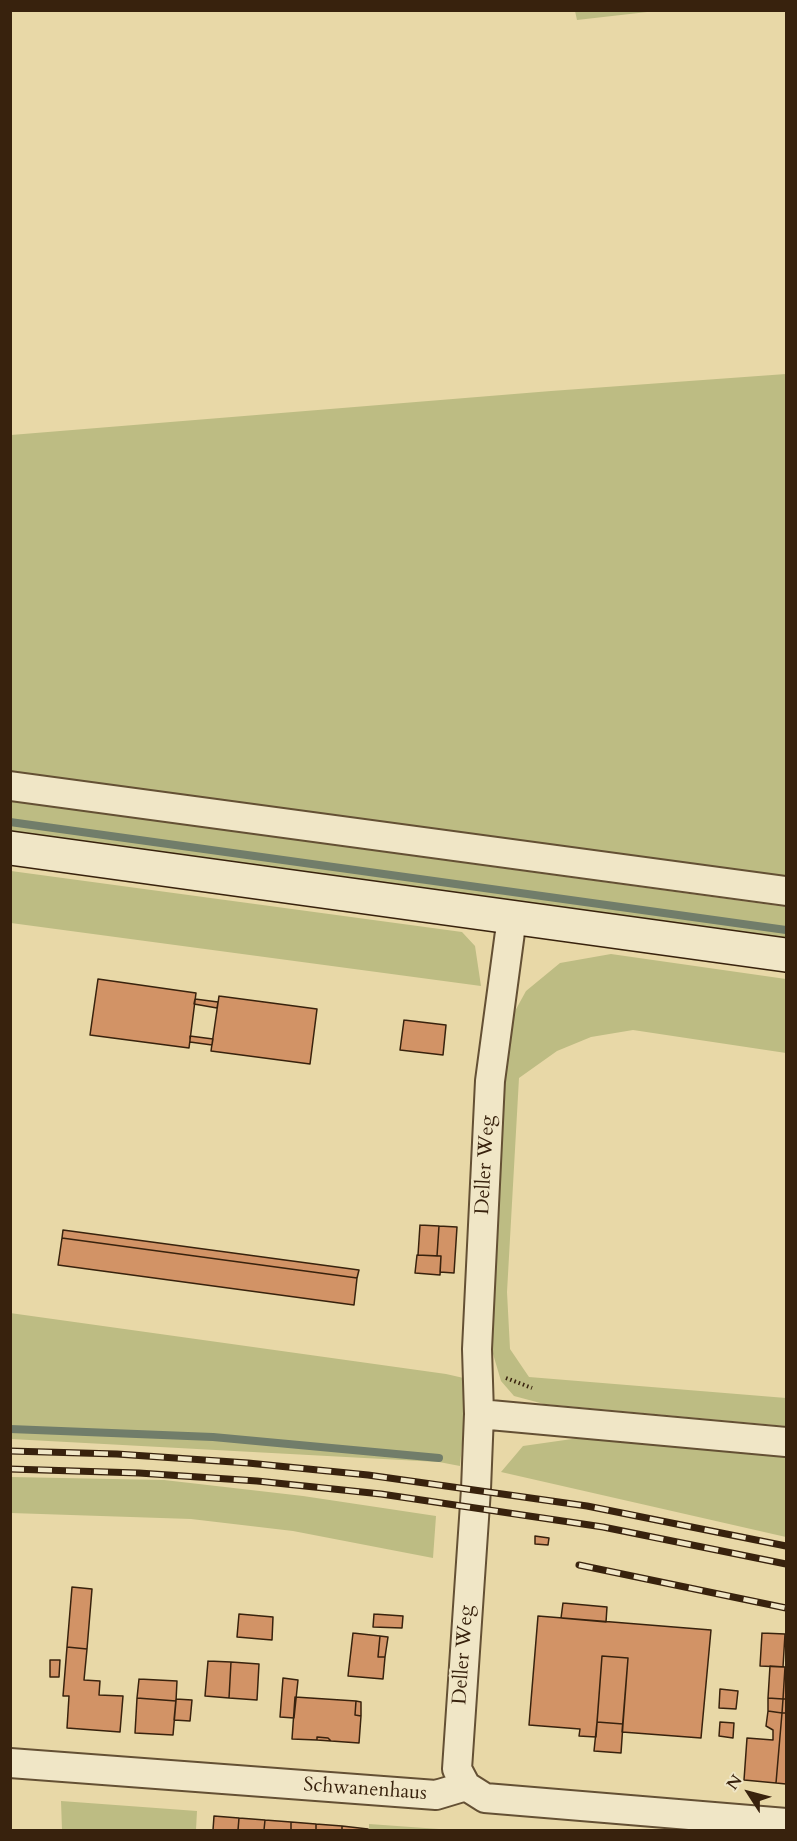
<!DOCTYPE html>
<html>
<head>
<meta charset="utf-8">
<style>
	body { margin:0 }
	#map { position:relative; width:797px; height:1841px; overflow:hidden; background:#e8d8a7; font-family:Cardo,serif }
	canvas { display:block }
	.frame { position:absolute; inset:0; border:12px solid #38220d; pointer-events:none }
	.north { position:absolute; left:719px; top:1763px; width:60px; height:60px; -webkit-text-stroke:4px #f0e6c6; paint-order:stroke; rotate:306deg; font-size:16px; font-weight:700; line-height:24px; text-align:center; color:#38220d }
	.north::after { content:''; display:block; margin:auto; width:21px; height:27px; background:#38220d; clip-path:polygon(50% 0,100% 100%,50% 72%,0 100%) }
</style>
</head>
<body>
<div id="map">
<canvas width="797" height="1841"></canvas>
<div class="frame"></div>
<div class="north">N</div>
</div>
<script>
const context = document.querySelector('canvas').getContext('2d');
context.lineJoin = 'round';
function paint(path, color) { context.fillStyle = color; context.fill(path, 'evenodd'); }
const toPath = rows => new Path2D(rows.map(r => 'M' + r).join(''));
function strokePath(path, color, width, dash) { context.strokeStyle = color; context.lineWidth = width; context.lineCap = dash ? 'butt' : 'round'; context.setLineDash(dash || []); context.stroke(path); }
function drawText(font, color, halo, rows, align = 'center') {
  context.font = font + ' Cardo,serif'; context.lineWidth = 5; context.setLineDash([]); context.textBaseline = 'middle'; context.strokeStyle = halo; context.fillStyle = color; for (const [text, x, y, turn = 0] of rows) {
    context.save(); context.translate(x, y); context.rotate((+turn || 0) * Math.PI / 180); context.textAlign = isNaN(turn) ? turn : align; if (halo) context.strokeText(text, 0, 0); context.fillText(text, 0, 0); context.restore();
  }
}
paint(toPath([
	[575,11,575,10,656,11,577,20],
	[786,374,786,878,11,774,11,435,551,391],
	[11,801,786,907,786,939,11,832],
	[11,871,462,932,475,946,481,986,11,923],
	[611,954,786,979,786,1053,633,1030,591,1037,557,1051,519,1078,507,1292,510,1349,529,1377,786,1398,786,1426,544,1404,514,1396,501,1381,491,1347,502,1061,509,1022,526,991,560,963],
	[10,1313,446,1374,468,1379,460,1466,439,1462,11,1439],
	[586,1437,786,1454,786,1537,501,1472,523,1446],
	[11,1477,164,1480,303,1496,436,1516,433,1558,293,1531,191,1519,11,1513],
	[61,1801,197,1811,196,1830,62,1830],
	[369,1824,453,1830,369,1830]
]), '#bdbc83');
strokePath(toPath([
	[10,822,786,930],
	[10,1429,213,1437,439,1458]
]), '#717d6a', 8);
const building = toPath([
	[98,979,196,993,189,1048,90,1035,98,979],
	[219,996,317,1009,310,1064,211,1051,219,996],
	[195,999,218,1002,217,1008,194,1004,195,999],
	[404,1020,446,1025,443,1055,400,1050,404,1020],
	[190,1036,213,1039,212,1045,190,1042,190,1036],
	[420,1225,439,1226,437,1256,418,1255,420,1225],
	[439,1226,457,1227,454,1273,440,1272,441,1256,437,1256,439,1226],
	[63,1230,359,1270,357,1278,62,1238,63,1230],
	[62,1238,357,1278,354,1305,58,1265,62,1238],
	[417,1255,441,1256,440,1275,415,1273,417,1255],
	[535,1536,549,1538,548,1545,535,1544,535,1536],
	[72,1587,92,1589,87,1649,67,1647,72,1587],
	[563,1603,607,1607,606,1622,561,1618,563,1603],
	[239,1614,273,1617,272,1640,237,1637,239,1614],
	[374,1614,403,1616,402,1628,373,1627,374,1614],
	[538,1616,711,1630,701,1738,622,1732,628,1658,602,1656,596,1737,579,1736,580,1729,529,1725,538,1616],
	[353,1633,380,1636,378,1657,385,1657,383,1679,348,1676,353,1633],
	[762,1633,785,1634,783,1667,760,1666,762,1633],
	[380,1636,388,1637,385,1657,378,1657,380,1636],
	[67,1647,87,1649,84,1680,100,1681,99,1695,123,1696,120,1732,67,1728,69,1696,63,1696,67,1647],
	[602,1656,628,1658,623,1724,597,1722,602,1656],
	[50,1660,60,1660,59,1677,50,1677,50,1660],
	[208,1661,231,1662,229,1698,205,1696,208,1661],
	[231,1662,259,1664,257,1700,229,1698,231,1662],
	[770,1666,785,1667,783,1699,768,1698,770,1666],
	[785,1667,786,1667,786,1699,783,1699,785,1667],
	[283,1678,298,1680,294,1718,280,1717,283,1678],
	[139,1679,177,1681,176,1701,137,1698,139,1679],
	[720,1689,738,1691,736,1709,719,1708,720,1689],
	[295,1697,356,1701,355,1715,361,1716,359,1743,331,1741,328,1738,317,1737,317,1740,292,1739,295,1697],
	[137,1698,176,1701,173,1735,135,1733,137,1698],
	[768,1698,783,1699,782,1713,768,1711,768,1698],
	[176,1699,192,1700,190,1721,174,1720,176,1699],
	[783,1699,786,1699,786,1713,782,1713,783,1699],
	[356,1701,361,1702,361,1716,355,1715,356,1701],
	[768,1711,782,1713,776,1783,744,1780,747,1738,773,1740,773,1730,766,1726,768,1711],
	[782,1713,786,1713,786,1784,776,1783,782,1713],
	[597,1722,623,1724,621,1753,594,1751,597,1722],
	[720,1722,734,1723,733,1738,719,1736,720,1722],
	[317,1737,328,1738,331,1741,317,1740,317,1737],
	[214,1816,239,1818,238,1830,213,1830,214,1816],
	[239,1818,265,1820,264,1830,238,1830,239,1818],
	[265,1820,291,1822,291,1830,264,1830,265,1820],
	[291,1822,316,1824,316,1830,291,1830,291,1822],
	[316,1824,342,1826,342,1830,316,1830,316,1824],
	[342,1826,368,1829,368,1830,342,1830,342,1826]
]);
paint(building, '#d29366');
strokePath(building, '#38220d', 1.5);
const minor = toPath([
	[10,786,786,891],
	[479,1414,786,1442],
	[10,1763,436,1795,466,1786,485,1798,786,1823],
	[466,1786,457,1769,476,1489,479,1414,477,1349,490,1081,512,917]
]);
const secondary = toPath([
	[10,848,786,955]
]);
strokePath(minor, '#645034', 32);
strokePath(secondary, '#38220d', 36);
strokePath(toPath([
	[506,1378,532,1388]
]), '#38220d', 4, [1.5, 3]);
strokePath(minor, '#f0e6c6', 28);
strokePath(secondary, '#f0e6c6', 33);
const rail = toPath([
	[10,1451,117,1454,248,1463,368,1475,587,1506,786,1546],
	[10,1469,139,1473,257,1481,381,1494,603,1527,786,1564],
	[579,1565,786,1608]
]);
strokePath(rail, '#38220d', 7);
strokePath(rail, '#f0e6c6', 4.5, [14]);
drawText('20px', '#38220d', '#f0e6c6', [
	["Deller Weg",486,1165,-87],
	["Deller Weg",464,1655,-86],
	["Schwanenhaus",365,1790,4]
]);
</script>
</body>
</html>
